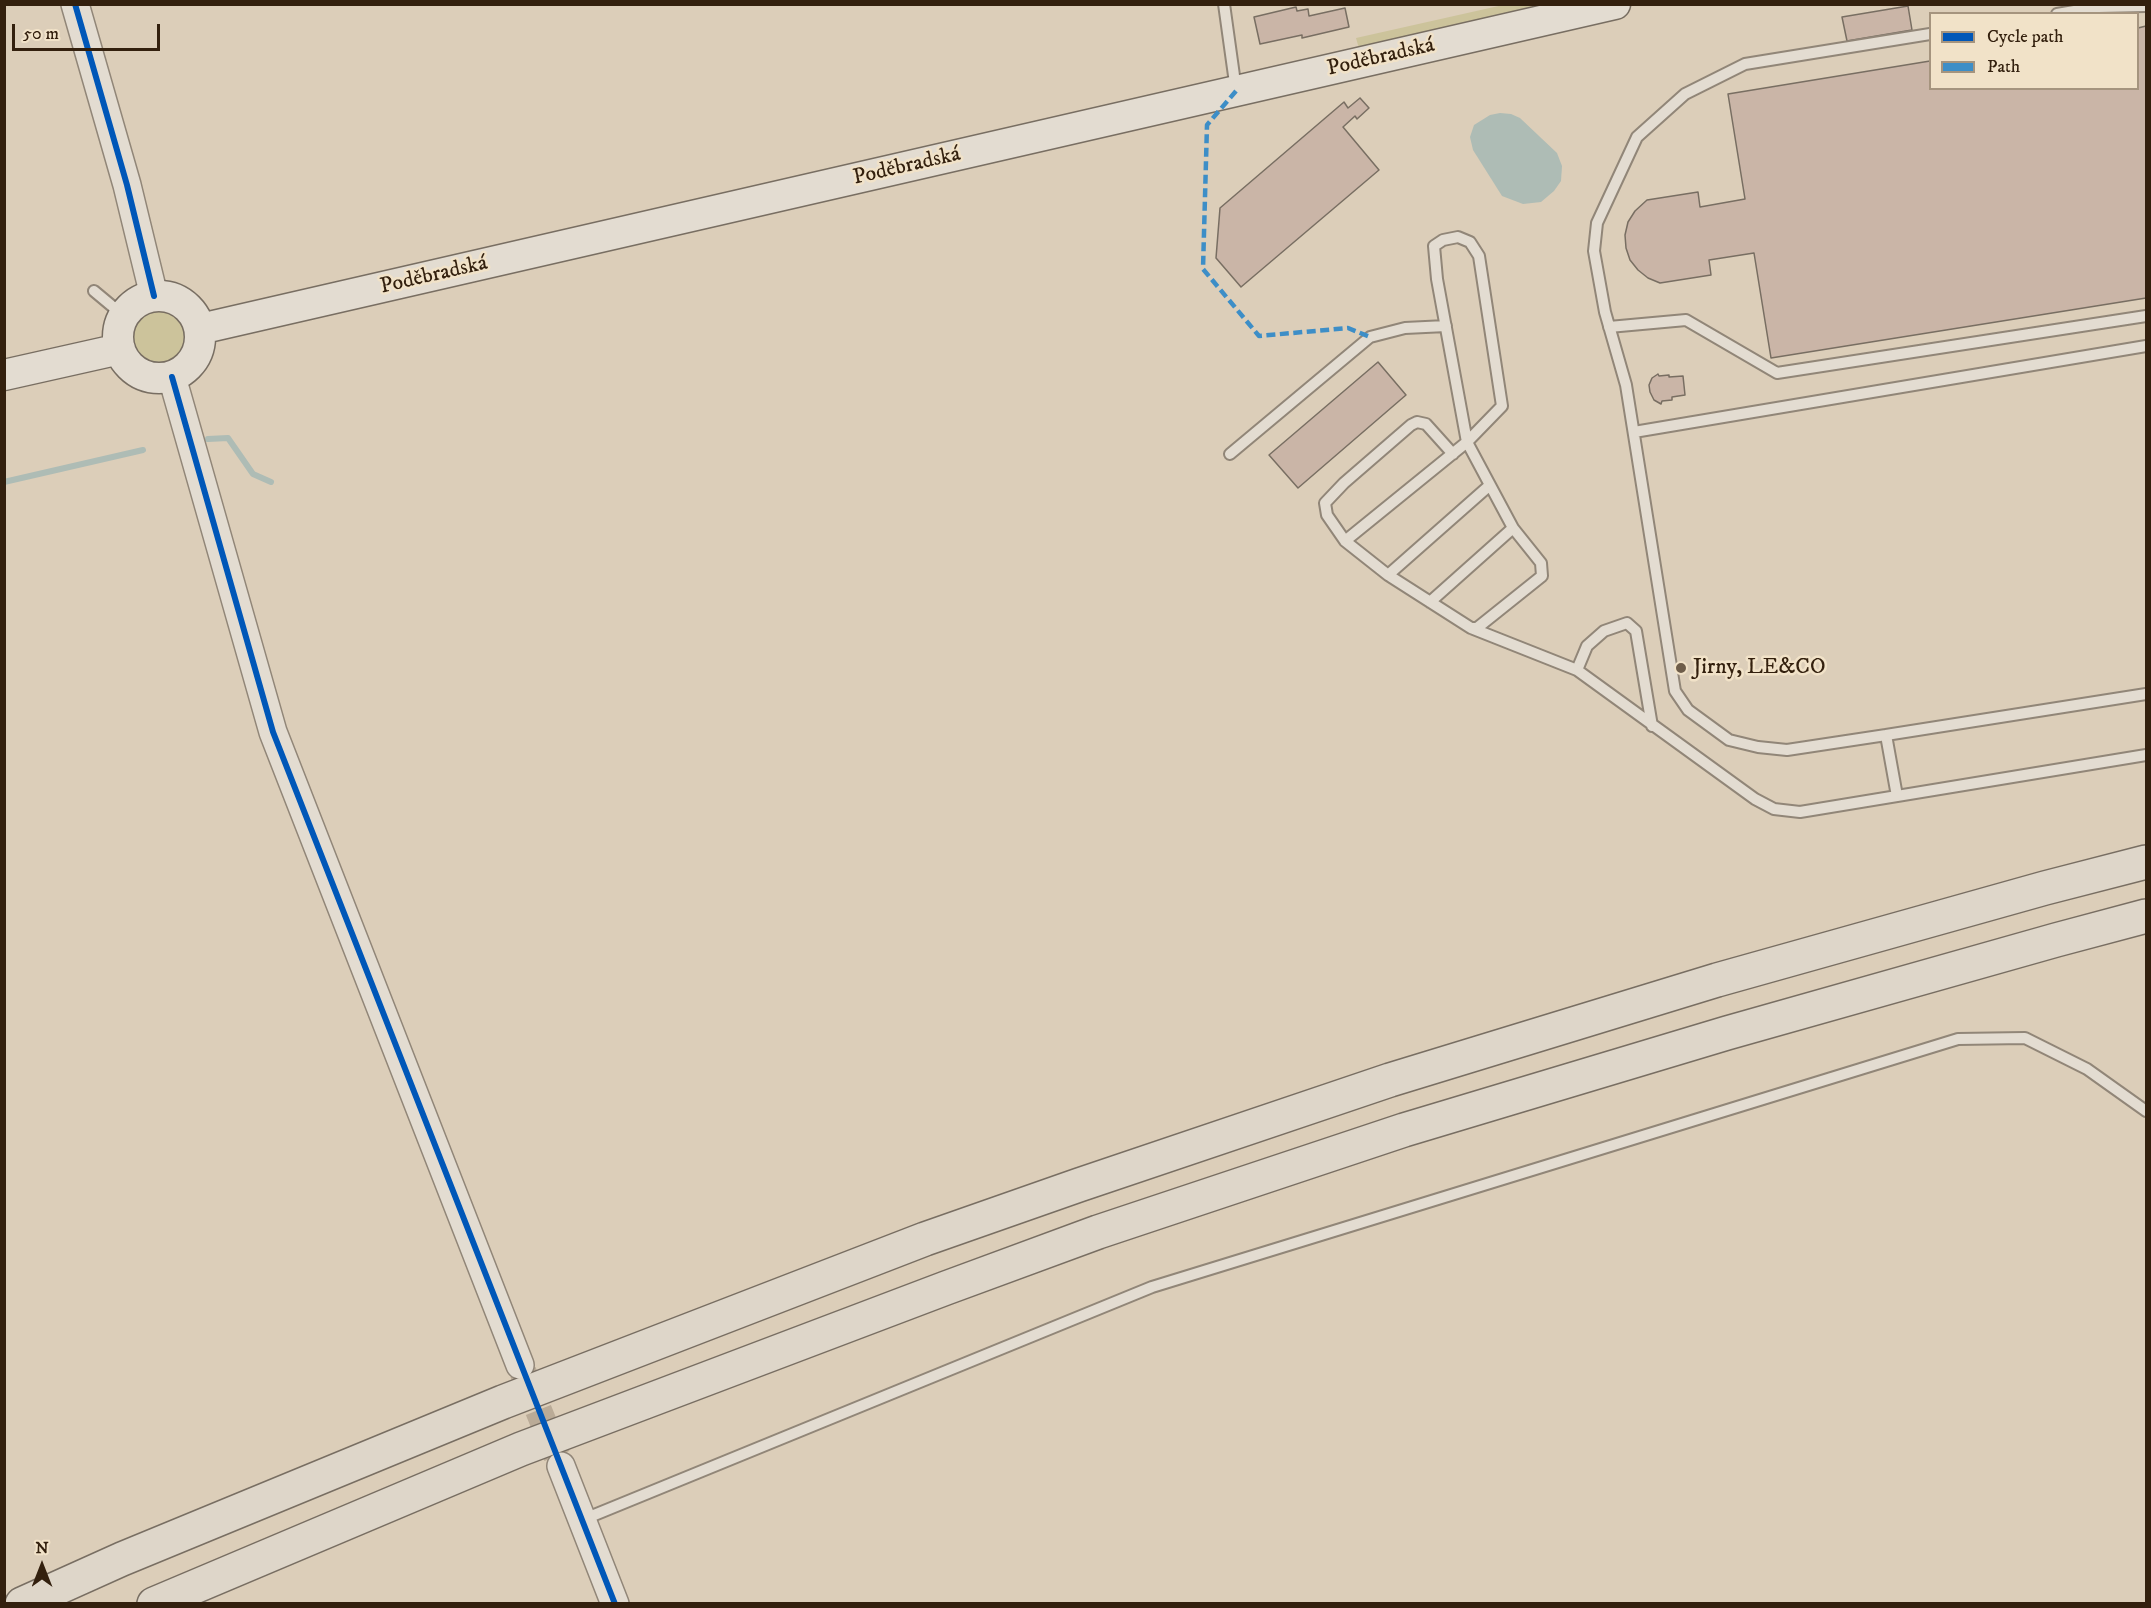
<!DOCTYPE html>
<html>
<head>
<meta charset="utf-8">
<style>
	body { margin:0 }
	#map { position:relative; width:2151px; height:1608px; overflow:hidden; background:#dcceb9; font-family:"IM FELL DW Pica",serif }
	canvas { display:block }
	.frame { position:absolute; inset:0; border:6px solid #33200e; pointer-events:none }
	.legend { position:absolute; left:1929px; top:12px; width:210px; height:78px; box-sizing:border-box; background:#f1e2c8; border:2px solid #a5947e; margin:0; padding:8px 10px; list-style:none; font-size:18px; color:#33200e }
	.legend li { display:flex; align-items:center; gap:12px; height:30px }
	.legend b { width:30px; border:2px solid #a5947e }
	.north { position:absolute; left:12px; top:1536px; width:60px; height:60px; -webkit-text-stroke:4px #f1e2c8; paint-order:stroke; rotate:0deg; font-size:16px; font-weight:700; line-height:24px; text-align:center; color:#33200e }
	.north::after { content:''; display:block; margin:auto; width:21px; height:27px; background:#33200e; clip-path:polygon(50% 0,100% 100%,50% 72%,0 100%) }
	.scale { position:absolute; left:12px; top:24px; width:148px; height:27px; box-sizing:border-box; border:3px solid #33200e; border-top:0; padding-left:8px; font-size:18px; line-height:21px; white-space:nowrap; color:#33200e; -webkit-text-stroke:4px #f1e2c8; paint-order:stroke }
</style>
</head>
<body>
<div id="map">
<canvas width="2151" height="1608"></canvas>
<div class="frame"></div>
<ul class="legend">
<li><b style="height:8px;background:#0057b8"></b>Cycle path</li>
<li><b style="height:8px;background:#3d8ec7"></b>Path</li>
</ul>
<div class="north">N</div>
<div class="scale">50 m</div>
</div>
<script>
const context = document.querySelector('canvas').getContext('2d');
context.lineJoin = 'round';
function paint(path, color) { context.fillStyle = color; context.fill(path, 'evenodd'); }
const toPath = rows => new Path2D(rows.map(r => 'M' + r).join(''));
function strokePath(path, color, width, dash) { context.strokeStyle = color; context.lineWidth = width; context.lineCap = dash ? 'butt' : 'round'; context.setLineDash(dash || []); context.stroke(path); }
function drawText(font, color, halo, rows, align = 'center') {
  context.font = font + ' "IM FELL DW Pica",serif'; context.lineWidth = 5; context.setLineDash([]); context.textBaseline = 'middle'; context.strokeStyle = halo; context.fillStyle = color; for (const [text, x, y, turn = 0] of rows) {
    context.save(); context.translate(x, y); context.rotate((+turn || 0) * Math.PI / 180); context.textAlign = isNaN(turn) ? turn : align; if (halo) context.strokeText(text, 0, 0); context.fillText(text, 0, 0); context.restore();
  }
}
paint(toPath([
	[1503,5,1533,5,1530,12,1360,52,1356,38],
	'131 337a30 30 0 1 1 60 0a30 30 0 1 1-60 0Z'
]), '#ccc39b');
paint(toPath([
	[1500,113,1511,114,1520,118,1557,153,1562,166,1561,181,1554,191,1541,202,1523,204,1502,196,1473,150,1470,137,1474,125,1490,115]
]), '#aebcb5');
strokePath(toPath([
	[208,439,228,438,253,474,271,482],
	[4,482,143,450]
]), '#aebcb5', 6);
const building = toPath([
	[1908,6,1912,30,1847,41,1842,17,1908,6],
	[1296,7,1297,11,1308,9,1309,16,1345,8,1349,27,1302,38,1302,35,1260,44,1254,17,1296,7],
	[2146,26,2146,298,1771,358,1754,253,1709,260,1711,275,1660,283,1648,278,1638,270,1630,260,1626,248,1625,235,1628,222,1635,211,1647,200,1698,192,1700,207,1745,199,1728,94,1930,61,1930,88,2138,88,2138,28,2146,26],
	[1360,98,1369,108,1357,119,1355,116,1343,127,1379,170,1241,287,1216,258,1220,208,1344,102,1348,108,1360,98],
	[1378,362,1406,395,1298,488,1269,455,1378,362],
	[1658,374,1659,376,1669,375,1669,377,1683,376,1685,395,1672,397,1672,400,1662,401,1661,404,1654,400,1650,392,1649,385,1652,378,1658,374]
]);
paint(building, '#cab5a7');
strokePath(building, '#786e62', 1.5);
strokePath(toPath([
	[523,1372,557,1456]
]), '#baab97', 27, [27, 14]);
const service = toPath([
	[1224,4,1236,90],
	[2057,14,2098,7,2146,6],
	[94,291,124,316],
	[1609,327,1686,320,1777,373,2146,316],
	[1634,432,2146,346],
	[1230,454,1370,337,1405,328,1446,326],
	[1345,541,1327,515,1325,503,1344,483,1411,425,1417,422,1426,424,1453,454],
	[1388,575,1471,628,1477,628,1542,576,1541,563,1513,528,1467,442,1437,279,1434,246,1443,240,1458,237,1470,242,1479,256,1502,406,1467,442,1345,541,1388,575,1490,485],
	[1430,602,1513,528],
	[1471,628,1577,670,1755,799,1774,809,1800,812,2146,755],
	[1577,670,1587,646,1604,631,1627,623,1636,631,1652,726],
	[1886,735,1787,750,1758,747,1729,740,1688,710,1675,691,1626,385,1605,312,1594,251,1597,223,1637,137,1685,94,1745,64,1930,34],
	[1897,796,1886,735,2146,694],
	[582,1520,1152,1287,1958,1039,2025,1038,2087,1069,2146,1111]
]);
const tertiary = toPath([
	[75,4,127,185,154,296],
	[172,377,273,732,520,1365],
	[561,1466,615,1604]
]);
const secondary = toPath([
	'118 337a41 41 0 1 1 82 0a41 41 0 1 1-82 0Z',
	[200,329,1615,4],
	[4,375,120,349]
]);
const motorway = toPath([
	[22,1604,122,1559,503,1402,925,1239,1079,1185,1390,1080,1717,980,2045,888,2146,862],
	[154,1604,521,1449,946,1288,1098,1232,1404,1130,1727,1033,2056,940,2146,916]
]);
strokePath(service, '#918678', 14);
strokePath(tertiary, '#918678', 30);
strokePath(secondary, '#786e62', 33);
strokePath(motorway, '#786e62', 36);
strokePath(service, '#e3dcd1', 10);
strokePath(tertiary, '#e3dcd1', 27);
strokePath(secondary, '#e3dcd1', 30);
strokePath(motorway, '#ded6c9', 33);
strokePath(toPath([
	[1236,91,1207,125,1203,269,1259,336,1348,328,1370,337]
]), '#3d8ec7', 4.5, [9, 4.5]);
strokePath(toPath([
	[75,4,127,185,154,296],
	[172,377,273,732,615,1604]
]), '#0057b8', 6);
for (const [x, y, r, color] of [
	[1681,668,6,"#6e5d4a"]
]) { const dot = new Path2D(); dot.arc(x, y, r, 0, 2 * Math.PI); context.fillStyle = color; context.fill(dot); strokePath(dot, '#f1e2c8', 2); }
drawText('22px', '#33200e', '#f1e2c8', [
	["Poděbradská",1381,58,-13],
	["Poděbradská",907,167,-13],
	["Poděbradská",434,276,-13]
]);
drawText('22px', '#33200e', '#f1e2c8', [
	["Jirny, LE&CO",1693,668]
], 'left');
</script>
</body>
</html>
